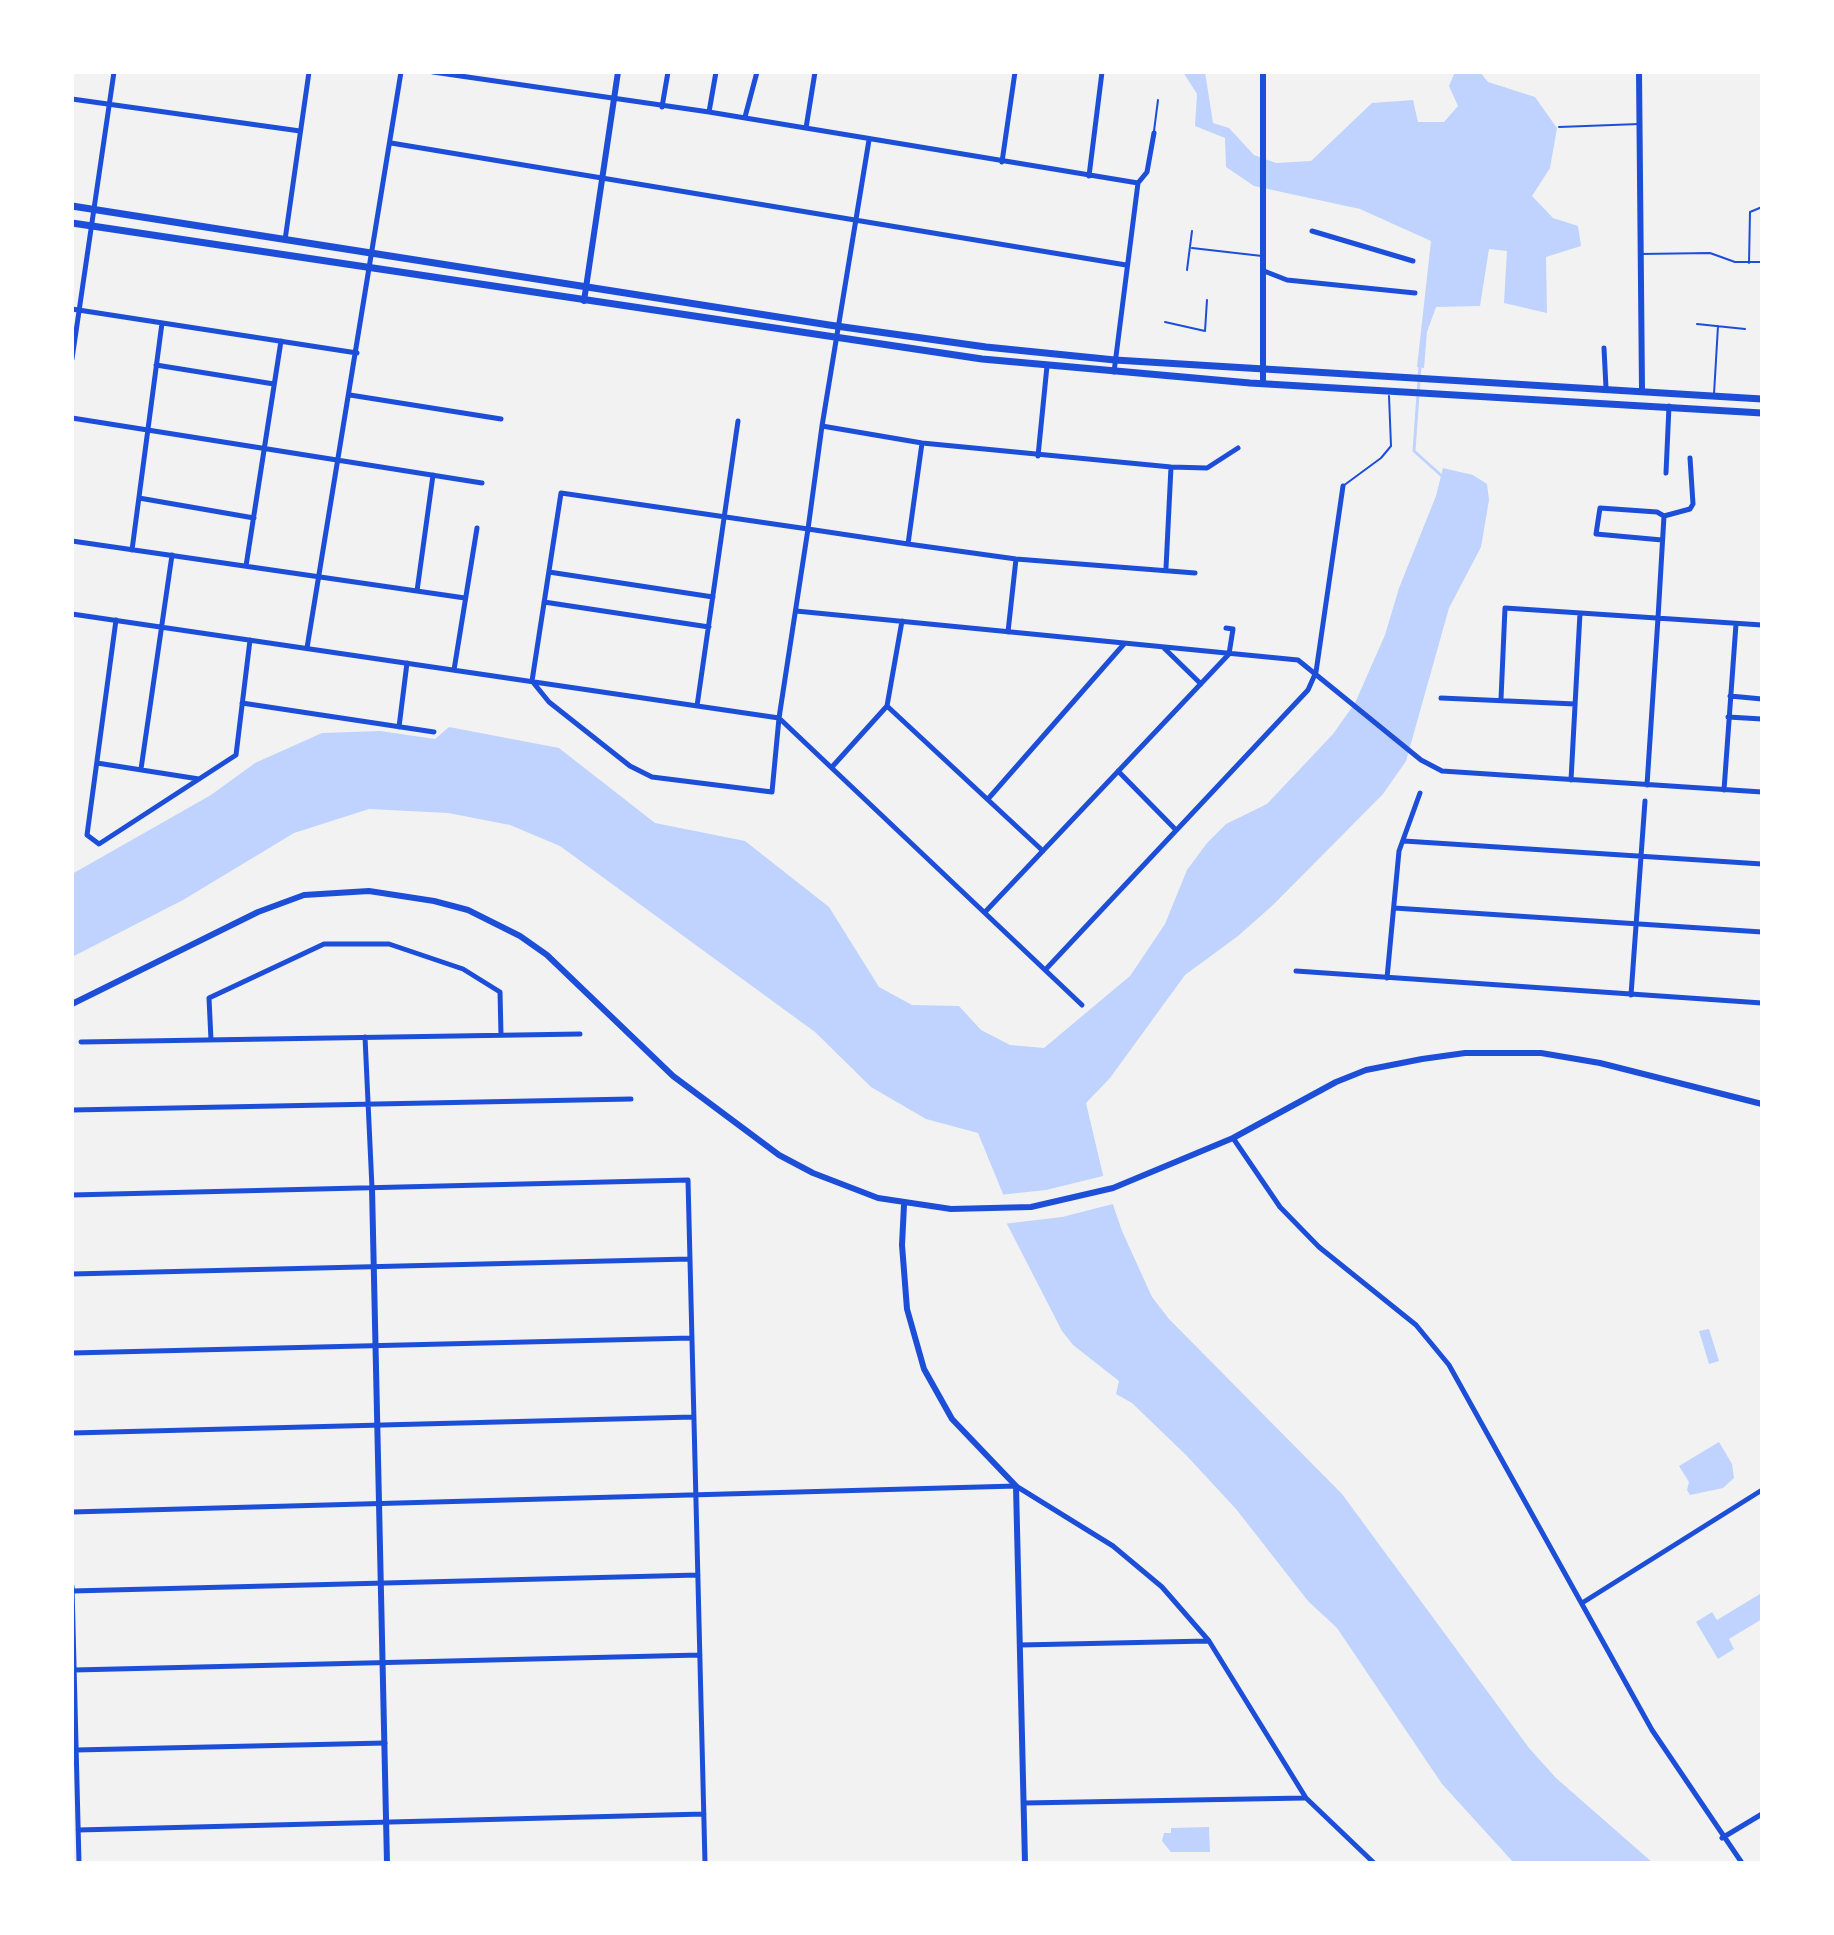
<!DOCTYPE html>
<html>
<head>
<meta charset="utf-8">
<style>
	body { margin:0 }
	#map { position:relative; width:1834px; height:1935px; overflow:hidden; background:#f2f2f2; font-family:Mulish,sans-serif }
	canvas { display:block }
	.frame { position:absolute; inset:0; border:74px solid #fff; pointer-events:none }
</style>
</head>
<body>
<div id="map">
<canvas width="1834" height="1935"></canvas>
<div class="frame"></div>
</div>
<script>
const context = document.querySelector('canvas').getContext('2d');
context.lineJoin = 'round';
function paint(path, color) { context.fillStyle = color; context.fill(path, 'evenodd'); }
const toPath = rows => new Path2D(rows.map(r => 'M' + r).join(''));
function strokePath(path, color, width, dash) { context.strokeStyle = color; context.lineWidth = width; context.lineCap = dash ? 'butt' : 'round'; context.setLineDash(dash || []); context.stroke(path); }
paint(toPath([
	[1183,72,1205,72,1213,123,1229,128,1254,155,1276,163,1311,161,1372,103,1413,100,1418,122,1444,122,1458,106,1449,86,1455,72,1480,72,1488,82,1535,97,1557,128,1550,168,1532,196,1553,218,1578,226,1581,246,1546,257,1547,313,1504,303,1507,251,1489,249,1480,306,1436,307,1427,332,1424,368,1417,367,1431,241,1360,209,1254,186,1226,167,1225,138,1195,126,1197,94],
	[1443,468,1473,475,1487,484,1489,500,1481,547,1449,608,1406,761,1383,794,1273,905,1238,936,1185,975,1110,1078,1086,1103,1103,1175,1122,1231,1152,1297,1169,1319,1342,1494,1529,1748,1556,1778,1653,1863,1514,1863,1442,1784,1337,1628,1308,1601,1236,1509,1186,1455,1132,1403,1116,1394,1119,1381,1073,1345,1062,1331,1007,1224,1003,1194,978,1133,926,1119,871,1087,815,1032,560,846,510,825,448,813,369,809,294,833,183,900,72,957,72,874,211,795,255,763,322,733,380,731,435,739,449,727,559,748,655,823,745,841,829,907,879,987,912,1005,959,1006,981,1030,1010,1045,1044,1048,1130,976,1165,924,1187,870,1207,843,1226,824,1267,804,1333,734,1355,703,1385,635,1399,588,1436,496],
	[1709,1329,1719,1361,1709,1364,1699,1331],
	[1719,1442,1732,1464,1734,1478,1723,1488,1690,1495,1687,1490,1689,1482,1679,1466],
	[1760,1594,1762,1619,1729,1639,1734,1649,1718,1659,1696,1622,1712,1612,1717,1620],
	[1209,1827,1210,1852,1171,1852,1162,1841,1164,1833,1171,1833,1171,1828]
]), '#bfd3fe');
paint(toPath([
	[1107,1175,1117,1203,1062,1217,1003,1224,999,1195,1046,1190]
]), '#f2f2f2');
strokePath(toPath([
	[1420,366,1414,451,1443,477]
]), '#bfd3fe', 3);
strokePath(toPath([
	[1559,127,1639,124],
	[1154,131,1158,100],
	[1192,248,1262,256],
	[1641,254,1710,253,1735,262,1762,262],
	[1749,263,1750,212,1762,207],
	[1187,270,1192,231],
	[1165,322,1205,331,1207,300],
	[1697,324,1745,329],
	[1714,394,1718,326],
	[1343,486,1381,458,1391,446,1389,396]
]), '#1d4ed8', 2);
strokePath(toPath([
	[433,72,709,112,1138,183],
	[72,99,300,131],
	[662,107,668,72],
	[709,112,716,72],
	[745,117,757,72],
	[806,128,815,72],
	[869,140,822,426,808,529,779,718,772,792,652,777,630,766,549,702,532,681,561,493,808,529,908,544,1016,559,1195,573],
	[391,143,1126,265],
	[1002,162,1015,72],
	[1089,176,1102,72],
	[1138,183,1147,172,1154,133],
	[1312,231,1413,261],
	[285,240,309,72],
	[1264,271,1287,280,1415,293],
	[72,309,357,353],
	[1604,348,1606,388],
	[72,359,114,72],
	[156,365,274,384],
	[1114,372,1138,183],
	[350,395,501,419],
	[72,418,482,483],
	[822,426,922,443,1171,467,1207,468,1238,448],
	[1038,456,1047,366],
	[1666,473,1669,406],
	[139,498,254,518],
	[1664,516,1690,509,1693,504,1690,458],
	[72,541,465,598],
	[908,544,922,443],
	[132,550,162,323],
	[246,566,281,341],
	[1166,568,1171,467],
	[549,572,713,597],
	[417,591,433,475],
	[544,602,709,627],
	[796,611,1298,660,1421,760,1442,771,1762,792],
	[72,614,779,718,1082,1005],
	[116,620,87,835,99,844,236,755,250,640],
	[1008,632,1016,559],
	[307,648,401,72],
	[1164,648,1201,684],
	[454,670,477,528],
	[1730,696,1762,699],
	[1441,698,1575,704],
	[1501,699,1505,608,1762,625],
	[242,703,434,732],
	[697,706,738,421],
	[887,706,1043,851],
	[1728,717,1762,719],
	[399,727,407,663],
	[97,763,199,779],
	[832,767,887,706,902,621],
	[141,769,172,555],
	[1118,771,1176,830],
	[1571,780,1580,613],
	[1647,785,1658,618,1664,516,1657,512,1600,508,1596,534,1662,540],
	[1724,790,1736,624],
	[988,799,1124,644],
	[1404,841,1762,864],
	[1394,908,1762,932],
	[986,911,1229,654,1233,629,1226,628],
	[1047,968,1308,690,1316,672,1343,486],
	[1296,971,1762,1003],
	[1387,978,1399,851,1420,793],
	[1631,995,1645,801],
	[365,1037,372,1188],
	[211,1040,209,998,324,944,389,944,463,969,500,992,501,1035],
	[81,1042,580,1034],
	[72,1110,631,1099],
	[1233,1138,1280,1207,1319,1247,1416,1325,1449,1365,1652,1730,1742,1863],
	[72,1195,688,1180,705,1863],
	[72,1274,689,1259],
	[72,1353,691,1338],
	[72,1433,693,1417],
	[72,1512,1016,1486,1113,1546,1162,1587,1209,1641,1306,1798,1374,1863],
	[72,1586,79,1863],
	[72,1591,698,1575],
	[1582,1603,1762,1490],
	[1020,1645,1208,1641],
	[74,1670,700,1655],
	[76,1750,385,1743],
	[1024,1803,1305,1798],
	[78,1830,704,1814],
	[1722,1838,1762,1814]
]), '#1d4ed8', 5);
strokePath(toPath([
	[1639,72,1642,390],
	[584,301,618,72],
	[1263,384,1263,72],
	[72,1004,258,912,304,895,369,891,434,901,468,910,520,936,547,955,673,1076,779,1155,813,1173,878,1198,951,1209,1031,1207,1113,1188,1233,1138,1336,1082,1366,1070,1422,1059,1465,1053,1541,1053,1600,1063,1762,1104],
	[372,1188,387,1863],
	[904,1205,902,1245,907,1309,924,1369,952,1419,1016,1486,1025,1863]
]), '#1d4ed8', 6);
strokePath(toPath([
	[72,206,829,325,986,347,1115,360,1762,399],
	[72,223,982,359,1250,383,1762,413]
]), '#1d4ed8', 7);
</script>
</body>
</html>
